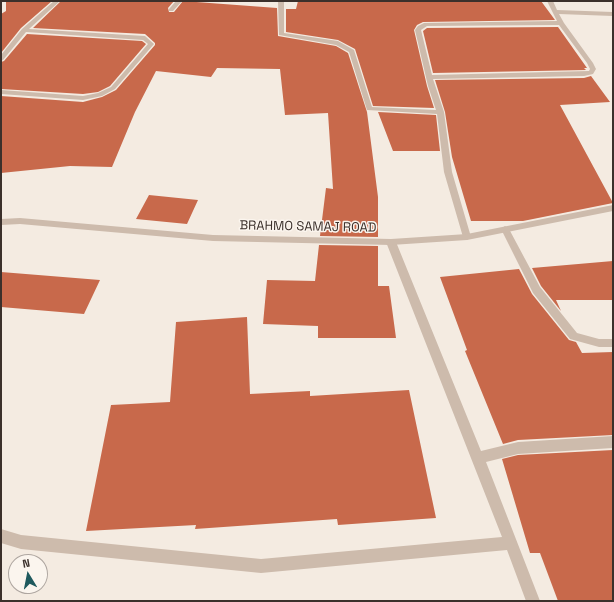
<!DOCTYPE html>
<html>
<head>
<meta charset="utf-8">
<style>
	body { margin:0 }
	#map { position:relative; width:614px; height:602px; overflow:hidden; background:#f4ebe1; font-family:"Space Grotesk",sans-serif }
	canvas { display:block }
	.frame { position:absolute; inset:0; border:2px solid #3b302b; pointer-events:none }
	.north { position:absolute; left:8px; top:554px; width:40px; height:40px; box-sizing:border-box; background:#fbf5ee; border:1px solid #aea6a0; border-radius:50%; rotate:350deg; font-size:11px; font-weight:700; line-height:16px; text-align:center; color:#3b302b }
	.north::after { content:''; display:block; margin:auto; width:14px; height:18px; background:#1f5a5e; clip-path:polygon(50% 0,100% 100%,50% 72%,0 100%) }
</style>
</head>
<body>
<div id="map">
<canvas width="614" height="602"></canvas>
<div class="frame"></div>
<div class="north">N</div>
</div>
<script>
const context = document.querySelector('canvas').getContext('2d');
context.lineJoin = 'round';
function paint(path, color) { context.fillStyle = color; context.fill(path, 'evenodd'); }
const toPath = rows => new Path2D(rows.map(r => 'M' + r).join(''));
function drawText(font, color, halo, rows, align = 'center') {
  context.font = font + ' "Space Grotesk",sans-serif'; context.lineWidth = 3; context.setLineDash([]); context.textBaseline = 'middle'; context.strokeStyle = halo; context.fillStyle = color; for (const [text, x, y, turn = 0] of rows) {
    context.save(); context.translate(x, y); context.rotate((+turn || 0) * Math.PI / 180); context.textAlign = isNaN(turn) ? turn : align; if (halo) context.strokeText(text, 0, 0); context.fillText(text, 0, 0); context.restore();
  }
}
paint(toPath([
	[6,1,52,1,21,28,1,53,1,14,6,11],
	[61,1,174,1,168,8,169,12,174,12,183,1,277,8,278,36,336,46,348,53,367,112,378,197,378,237,320,236,326,188,333,189,328,113,285,115,280,69,217,68,211,77,156,71,135,112,112,167,70,166,1,173,1,96,83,102,102,97,116,90,155,45,155,43,145,34,33,28],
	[298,1,541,1,555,20,423,22,417,25,414,30,427,86,434,108,373,106,355,49,338,40,286,32,286,9,296,9],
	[558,27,587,68,584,68,586,70,433,73,423,31,427,28],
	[27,34,142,41,146,44,110,86,98,92,83,94,1,89,1,62,4,61],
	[591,76,610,102,560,105,613,203,523,221,471,221,452,157,445,112,435,80,584,78],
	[378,112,436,115,440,151,393,151],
	[149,195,198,200,187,224,136,219],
	[319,245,378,246,378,286,389,286,396,338,318,338,318,326,263,324,267,280,315,281],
	[613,261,613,300,556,300,561,311,541,286,532,268],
	[519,269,532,294,569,340,576,342,582,353,613,352,613,435,518,440,503,444,465,351,467,350,440,277],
	[1,272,100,280,84,314,1,307],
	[247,317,250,394,310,391,310,396,409,390,436,518,338,525,337,519,195,529,196,525,86,531,111,405,170,402,176,322],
	[613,450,613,601,558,601,540,553,530,553,502,459,518,455]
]), '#c8694b');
paint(toPath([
	[54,1,60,1,29,29,145,36,154,44,115,89,102,96,83,100,1,94,1,90,83,96,98,93,111,87,148,44,143,40,26,32,3,60,1,61,1,55,22,29,54,1],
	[176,1,182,1,173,11,169,11,169,9,176,1],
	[278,1,284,1,284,33,338,41,354,50,372,107,436,110,428,86,415,30,418,26,424,23,557,21,547,1,553,1,557,10,613,12,613,16,559,14,564,23,593,63,596,69,593,74,584,76,433,79,444,112,452,172,471,237,467,240,463,237,444,172,437,114,367,110,349,52,336,45,279,35,278,1],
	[559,25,587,63,590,69,589,71,432,75,421,30,427,26,559,25],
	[505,226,509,229,540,287,577,333,599,339,613,339,613,347,599,347,570,339,533,293,501,229,505,226],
	[391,239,396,242,481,451,518,442,613,436,613,448,518,454,486,462,540,601,526,601,507,550,261,573,21,549,1,543,1,529,21,535,261,559,502,537,386,242,391,239]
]), '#cdbbac');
paint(toPath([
	[613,205,613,211,467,240,391,245,213,241,20,224,1,225,1,219,20,218,213,235,391,239,467,234,613,205]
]), '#cdbbac');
drawText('13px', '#3b302b', '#fbf5ee', [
	["BRAHMO SAMAJ ROAD",308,227,1]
]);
</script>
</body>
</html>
